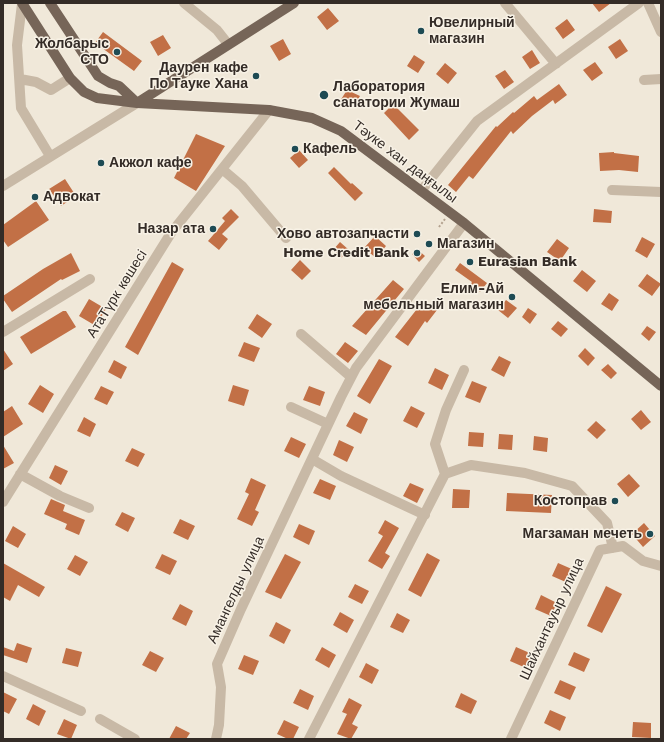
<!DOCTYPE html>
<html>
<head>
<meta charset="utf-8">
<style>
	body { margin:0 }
	#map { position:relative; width:664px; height:742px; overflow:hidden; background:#f0e8d9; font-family:"Work Sans",sans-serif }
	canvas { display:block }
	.frame { position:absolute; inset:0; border:4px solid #342c27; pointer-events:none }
</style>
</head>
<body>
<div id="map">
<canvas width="664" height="742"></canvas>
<div class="frame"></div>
</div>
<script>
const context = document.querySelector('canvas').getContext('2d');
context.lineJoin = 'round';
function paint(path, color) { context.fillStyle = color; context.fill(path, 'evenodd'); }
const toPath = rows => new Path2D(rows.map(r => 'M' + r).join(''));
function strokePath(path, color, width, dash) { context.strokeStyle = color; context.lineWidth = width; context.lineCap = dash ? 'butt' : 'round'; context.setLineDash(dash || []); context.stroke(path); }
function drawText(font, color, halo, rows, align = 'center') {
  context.font = font + ' "Work Sans",sans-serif'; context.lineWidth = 3; context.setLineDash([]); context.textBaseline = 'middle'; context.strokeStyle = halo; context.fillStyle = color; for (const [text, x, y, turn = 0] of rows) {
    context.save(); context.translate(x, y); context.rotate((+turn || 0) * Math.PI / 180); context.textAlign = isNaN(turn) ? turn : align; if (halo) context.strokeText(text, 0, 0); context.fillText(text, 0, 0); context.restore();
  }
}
paint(toPath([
	[592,3,611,3,599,12],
	[328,8,339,21,327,30,317,17],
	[567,19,575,30,563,39,555,28],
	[103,32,142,61,134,71,95,43],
	[163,35,171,48,158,56,150,42],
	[283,39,291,54,279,61,270,46],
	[620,39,628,51,616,59,608,47],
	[532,50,540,63,530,69,522,57],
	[414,55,425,62,418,73,407,66],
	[595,62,603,73,592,81,583,70],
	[445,63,457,73,448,84,436,74],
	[505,70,514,82,504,89,495,76],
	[559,84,567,95,555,104,553,100,532,116,513,134,511,131,473,179,469,176,456,192,448,185,496,126,497,127,513,112,514,113,534,96,537,100],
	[347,90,360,96,353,108,340,101],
	[393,104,419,130,409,140,384,113],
	[196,134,225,146,196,191,174,178],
	[299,150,308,160,299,168,290,158],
	[614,152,614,153,639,156,638,172,619,170,600,171,599,153],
	[334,167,351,184,352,183,363,193,355,201,328,173],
	[65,179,76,196,61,206,49,189],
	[36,201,49,220,8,247,3,240,3,225],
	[231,209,239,217,222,234,228,239,219,250,208,241,225,221,222,218],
	[594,209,612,211,611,223,593,222],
	[375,236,386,246,376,258,364,248],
	[642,237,655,244,647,258,635,251],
	[557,239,569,248,560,261,547,252],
	[340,242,349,250,341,258,333,250],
	[417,249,425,256,419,262,412,254],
	[71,253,80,271,62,280,61,279,12,312,3,299,3,296,43,269],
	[300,260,311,271,302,280,291,270],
	[172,262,184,269,138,355,125,347],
	[460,263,487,283,480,292,470,285,472,282,455,270],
	[582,270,596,281,587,292,573,281],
	[647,274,661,284,652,296,638,286],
	[393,280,404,289,366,335,352,326],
	[609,293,619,300,612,311,601,304],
	[89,299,106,309,96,326,79,316],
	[424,300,437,310,427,323,425,321,408,346,395,337],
	[506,300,517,308,508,318,498,310],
	[528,308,537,314,530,324,522,317],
	[63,311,66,311,76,327,31,354,20,337],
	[257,314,272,324,262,338,248,328],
	[558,321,568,329,561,337,551,329],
	[647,326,656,332,649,341,641,334],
	[244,342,260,348,254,362,238,356],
	[345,342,358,351,348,363,336,354],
	[585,348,595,358,588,366,578,356],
	[3,349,13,364,3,371],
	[499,356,511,362,504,377,491,370],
	[379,359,392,366,370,404,357,396],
	[114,360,127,367,121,379,108,372],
	[608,364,617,373,611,379,601,370],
	[435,368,449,375,442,390,428,383],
	[472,381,487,387,480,403,465,397],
	[40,385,54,394,43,413,28,404],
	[233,385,249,390,244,406,228,401],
	[101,386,114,392,107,405,94,399],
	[309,386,325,392,320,406,303,400],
	[12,406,23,424,3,437,3,412],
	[411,406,425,413,417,428,403,421],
	[641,410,651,422,641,430,631,419],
	[354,412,368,419,361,434,346,426],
	[84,417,96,424,90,437,77,431],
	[596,421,606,430,597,439,587,430],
	[469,432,484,433,483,447,468,446],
	[499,434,513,435,512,450,498,449],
	[534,436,548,438,547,452,533,450],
	[291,437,306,444,299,458,284,451],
	[339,440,354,447,347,462,333,455],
	[3,445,14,463,3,469],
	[132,448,145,454,138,467,125,461],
	[55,465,68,471,61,485,49,478],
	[629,474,640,486,628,497,617,484],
	[251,478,266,485,255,510,259,512,252,526,237,519,249,494,245,492],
	[320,479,336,486,330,500,313,493],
	[410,483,424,489,417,503,403,496],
	[453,489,470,490,469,508,452,508],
	[507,493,552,495,551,513,506,511],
	[51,499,65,505,63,511,85,520,79,535,65,529,67,524,44,514],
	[122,512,135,518,128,532,115,525],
	[180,519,195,526,188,540,173,533],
	[385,520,399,528,385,553,390,556,382,569,368,561,383,536,378,533],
	[644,523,655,536,643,547,632,534],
	[299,524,315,531,309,545,293,537],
	[13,526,26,534,18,548,5,541],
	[427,553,440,560,421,597,408,590],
	[162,554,177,561,170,575,155,568],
	[285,554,301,562,281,599,265,592],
	[75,555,88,562,80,576,67,569],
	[3,563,45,587,39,597,18,585,10,601,3,597],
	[558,563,574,570,568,583,552,576],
	[355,584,369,591,362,604,348,597],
	[606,586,622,594,602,633,587,626],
	[541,595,557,603,551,616,535,609],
	[180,604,193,611,186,626,172,619],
	[340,612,354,620,347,633,333,625],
	[397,613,410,620,403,633,390,627],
	[276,622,291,630,284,644,269,636],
	[17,643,32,648,27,663,3,655,3,647,14,651],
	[322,647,336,655,329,668,315,660],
	[516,647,532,654,526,668,510,661],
	[66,648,82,652,78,667,62,663],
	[150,651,164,658,156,672,142,665],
	[574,652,590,659,584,672,568,665],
	[244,655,259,661,253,675,238,669],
	[366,663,379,670,372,684,359,677],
	[560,680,576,687,570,700,554,693],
	[300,689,314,696,308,710,293,703],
	[3,692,17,699,9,714,3,711],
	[461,693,477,701,471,714,455,707],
	[349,698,362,705,352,724,358,727,351,739,337,734,347,714,342,712],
	[33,704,46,711,39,726,26,719],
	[550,710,566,717,560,731,544,723],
	[64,719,77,725,71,739,57,734],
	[284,720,299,727,293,739,288,739,277,734],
	[633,722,651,723,651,738,632,737],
	[176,726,190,733,186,739,169,739]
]), '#c27046');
strokePath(toPath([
	[439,227,445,219]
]), '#b4a390', 2, [2, 2]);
strokePath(toPath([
	[184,3,217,30,228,44],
	[505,3,556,64],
	[648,3,661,32],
	[22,4,17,45,21,108,50,156],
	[20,79,36,82,51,90,70,78],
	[644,80,661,79],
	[222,169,242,186,286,238],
	[3,186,137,103],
	[612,190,661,192],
	[421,191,477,121,639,3],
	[3,332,90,279],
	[301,334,351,377],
	[291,407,328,424],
	[312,459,341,476,425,515],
	[20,474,60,496,89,508],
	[445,474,471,465,525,473,572,486,607,523,613,548],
	[3,502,171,233,269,110],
	[3,676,81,711],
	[100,719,135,739],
	[216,739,219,725,221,687,217,664,241,609,341,397,356,368,464,223],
	[309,739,445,474,435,444,446,410,464,370],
	[511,739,600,550,623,546,643,561,661,566]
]), '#c8b9a6', 10);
strokePath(toPath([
	[22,3,70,78,84,92,97,98,137,103,269,110,312,118,341,131,464,223,661,386],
	[50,3,98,76,110,83,119,86,137,103],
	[137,103,294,3]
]), '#766558', 10);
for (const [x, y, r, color] of [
	[421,31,4,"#1e4b54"],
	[117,52,4,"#1e4b54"],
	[256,76,4,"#1e4b54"],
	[324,95,5,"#1e4b54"],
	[295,149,4,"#1e4b54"],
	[101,163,4,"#1e4b54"],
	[35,197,4,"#1e4b54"],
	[213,229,4,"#1e4b54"],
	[417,234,4,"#1e4b54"],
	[429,244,4,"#1e4b54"],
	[417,253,4,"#1e4b54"],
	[470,262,4,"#1e4b54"],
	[512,297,4,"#1e4b54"],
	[615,501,4,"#1e4b54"],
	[650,534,4,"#1e4b54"]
]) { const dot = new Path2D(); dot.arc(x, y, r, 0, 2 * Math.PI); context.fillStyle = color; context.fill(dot); strokePath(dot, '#f8f2e6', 1.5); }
drawText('bold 14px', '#342c27', '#f8f2e6', [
	["Ювелирный",429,23,"left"],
	["магазин",429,39,"left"],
	["Жолбарыс",109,44],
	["СТО",109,60],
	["Даурен кафе",248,68],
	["По Тауке Хана",248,84],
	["Лаборатория",333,87,"left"],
	["санатории Жумаш",333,103,"left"],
	["Кафель",303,149,"left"],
	["Акжол кафе",109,163,"left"],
	["Адвокат",43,197,"left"],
	["Назар ата",205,229],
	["Хово автозапчасти",409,234],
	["Магазин",437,244,"left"],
	["Home Credit Bank",409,253],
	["Eurasian Bank",478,262,"left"],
	["Елим-Ай",504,289],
	["мебельный магазин",504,305],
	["Костоправ",607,501],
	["Магзаман мечеть",642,534]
], 'right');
drawText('14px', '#342c27', '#f8f2e6', [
	["Тәуке хан даңғылы",405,162,37],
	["АтаТүрк көшесі",117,294,-58],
	["Амангелды улица",236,590,-65],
	["Шайхантауыр улица",552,619,-65]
]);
</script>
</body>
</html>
